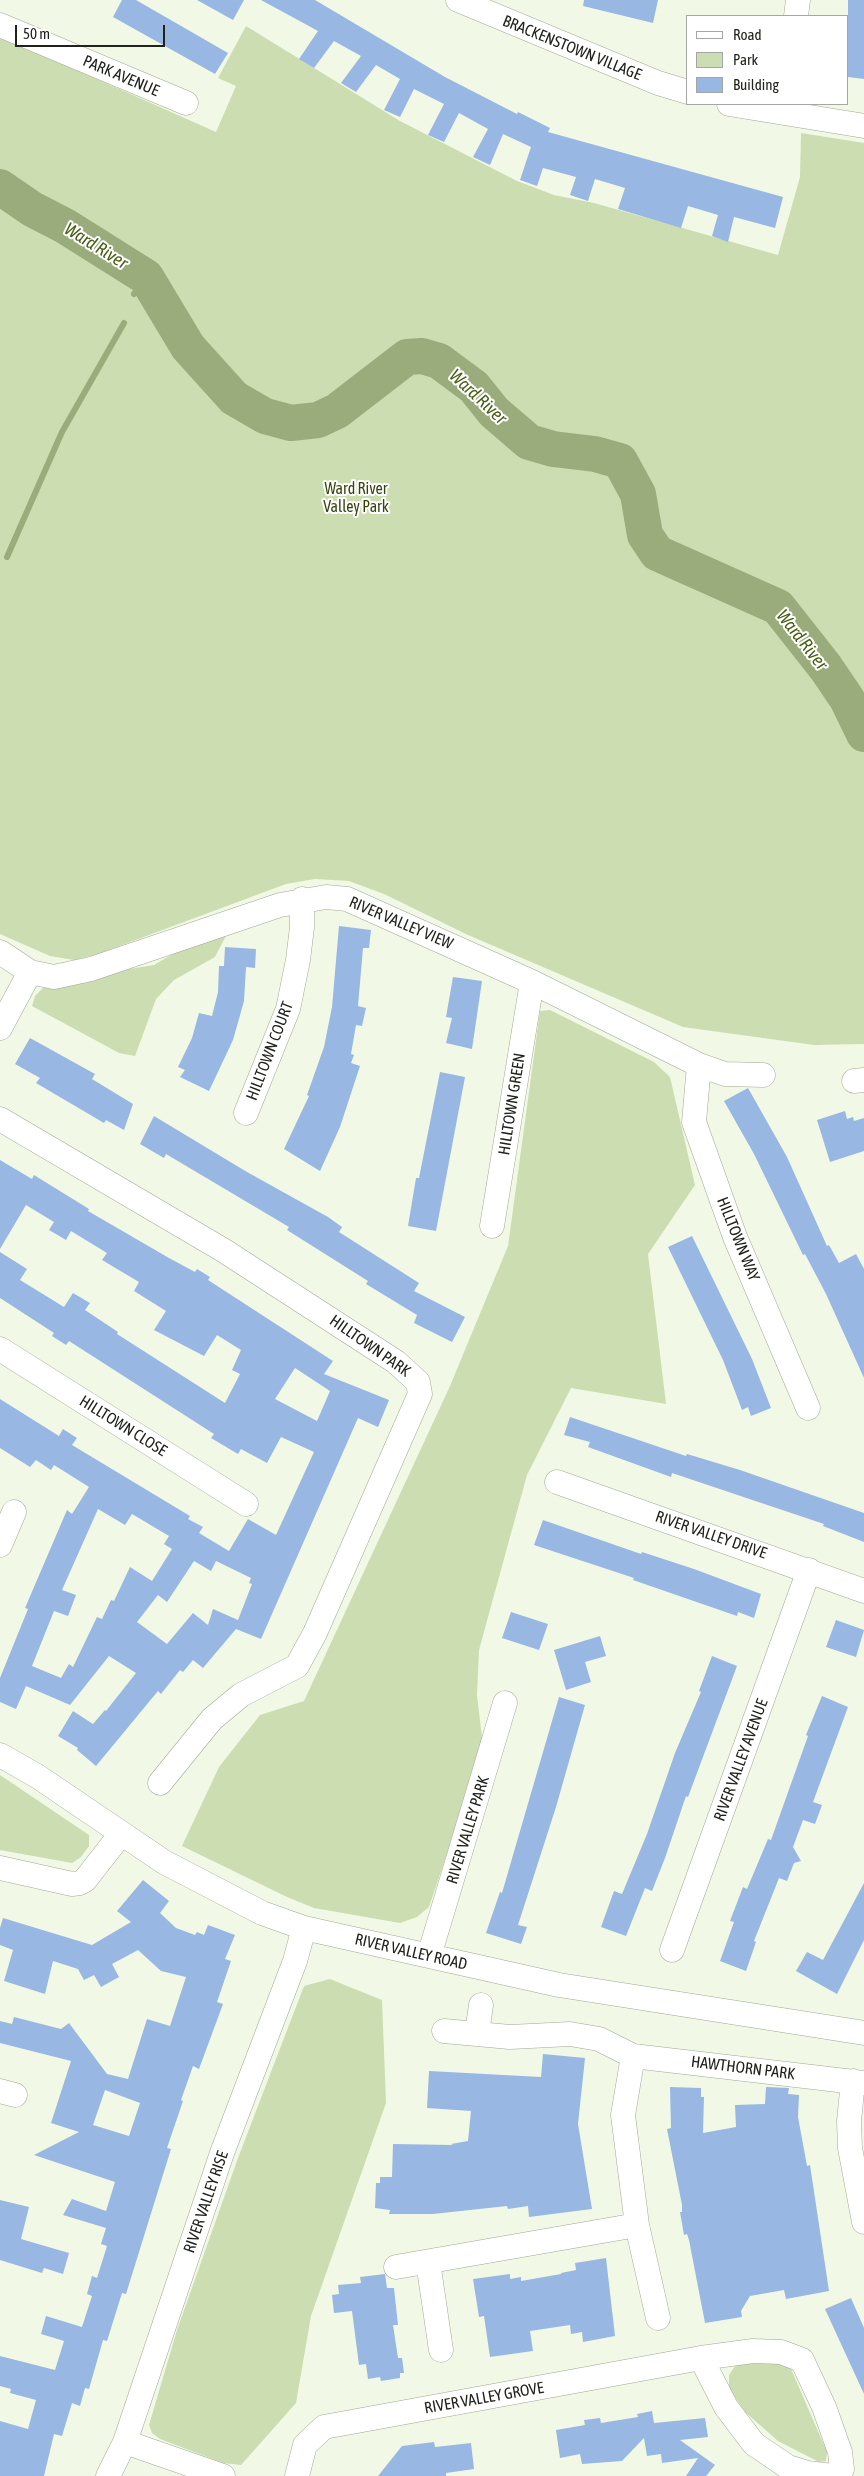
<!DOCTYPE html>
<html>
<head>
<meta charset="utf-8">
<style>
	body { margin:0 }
	#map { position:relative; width:864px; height:2476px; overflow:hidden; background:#f1f9e6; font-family:"Asap Condensed",sans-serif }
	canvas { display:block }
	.legend { position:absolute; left:686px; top:15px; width:162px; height:90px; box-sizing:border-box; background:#fff; border:1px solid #a6a7a4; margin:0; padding:6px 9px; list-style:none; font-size:15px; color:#20231c }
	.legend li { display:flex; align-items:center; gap:10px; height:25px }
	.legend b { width:25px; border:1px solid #a6a7a4 }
	.scale { position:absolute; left:15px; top:25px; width:150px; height:22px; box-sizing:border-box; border:2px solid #20231c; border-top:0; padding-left:6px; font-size:15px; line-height:18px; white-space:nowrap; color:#20231c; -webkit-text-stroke:4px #fff; paint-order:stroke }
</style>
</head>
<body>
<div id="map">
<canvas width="864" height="2476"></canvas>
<ul class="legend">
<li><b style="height:6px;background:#fff"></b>Road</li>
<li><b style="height:14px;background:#ccddb1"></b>Park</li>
<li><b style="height:14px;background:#98b7e2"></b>Building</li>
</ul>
<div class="scale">50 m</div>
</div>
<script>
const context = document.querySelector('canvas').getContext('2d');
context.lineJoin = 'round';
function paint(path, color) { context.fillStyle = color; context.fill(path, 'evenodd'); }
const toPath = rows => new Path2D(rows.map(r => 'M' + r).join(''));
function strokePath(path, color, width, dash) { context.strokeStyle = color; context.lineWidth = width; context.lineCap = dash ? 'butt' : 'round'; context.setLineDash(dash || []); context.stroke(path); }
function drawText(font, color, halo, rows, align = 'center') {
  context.font = font + ' "Asap Condensed",sans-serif'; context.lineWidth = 4; context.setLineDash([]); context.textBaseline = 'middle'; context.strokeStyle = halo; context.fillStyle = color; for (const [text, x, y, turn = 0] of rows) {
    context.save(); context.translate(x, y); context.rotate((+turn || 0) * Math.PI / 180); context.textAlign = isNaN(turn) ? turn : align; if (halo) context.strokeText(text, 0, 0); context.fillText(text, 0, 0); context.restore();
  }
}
paint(toPath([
	[246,26,400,121,517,181,554,195,594,203,778,255,800,177,801,133,864,143,864,1044,814,1045,683,1027,468,935,384,894,349,881,315,879,286,884,98,954,74,960,50,956,0,934,0,36,216,132,236,86,218,78],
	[227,934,215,957,174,980,156,999,135,1056,119,1053,32,1006,35,996,43,988,88,981,123,970,154,965,183,948],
	[550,1010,654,1062,670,1077,695,1185,648,1254,666,1404,571,1388,527,1475,479,1650,477,1695,483,1746,429,1907,417,1917,400,1923,314,1908,287,1897,182,1846,219,1767,260,1715,304,1701,450,1386,508,1246,540,1011],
	[0,1775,89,1835,89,1846,81,1857,72,1863,0,1850],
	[330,1979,382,2000,386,2103,311,2316,296,2403,241,2465,223,2463,160,2439,152,2433,149,2425,177,2330,238,2158,304,1986],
	[751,2360,788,2362,827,2452,826,2461,819,2462,778,2441,745,2412,729,2388,729,2375,735,2366]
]), '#ccddb1');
strokePath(toPath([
	[134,294,146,277],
	[7,557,62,432,124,323]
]), '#9aac7b', 6);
strokePath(toPath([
	[0,187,32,209,65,226,146,277,188,347,234,398,265,416,291,423,318,420,337,411,407,357,422,356,439,361,474,387,494,412,529,442,553,449,595,454,620,461,638,494,645,535,657,553,778,607,826,668,847,699,864,734]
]), '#9aac7b', 36);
paint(toPath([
	[122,0,136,0,228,53,215,74,113,17],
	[197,0,244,0,233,20],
	[261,0,315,0,445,77,517,114,518,112,550,128,548,132,783,197,775,228,734,217,728,242,712,236,718,215,688,206,681,228,618,209,625,188,595,179,588,201,570,195,576,177,543,168,537,186,520,180,531,147,503,134,490,165,473,157,488,129,459,113,444,142,428,135,444,104,414,89,400,117,384,110,400,79,376,65,356,92,341,83,361,56,334,41,314,68,299,59,318,31],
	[584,0,658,0,653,23,583,6],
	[848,0,864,0,864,79,848,77],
	[339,926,371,930,369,948,363,948,358,1006,366,1008,362,1026,356,1025,351,1054,354,1055,351,1063,360,1066,340,1127,320,1171,284,1149,309,1096,307,1095,324,1047,332,1007],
	[225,947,256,949,255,968,246,967,244,1001,233,1040,209,1091,180,1077,185,1070,178,1067,192,1038,199,1013,212,1016,218,992,219,966,224,966],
	[453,977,482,981,472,1049,446,1043,452,1018,446,1017],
	[30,1038,95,1074,92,1079,133,1104,124,1130,106,1120,104,1123,36,1083,40,1078,15,1064],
	[440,1072,465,1077,436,1231,408,1226,416,1178,419,1178],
	[748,1088,787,1157,827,1246,829,1245,839,1263,856,1254,864,1269,864,1378,826,1294,805,1254,803,1255,754,1154,724,1101],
	[845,1111,847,1119,853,1117,854,1121,864,1118,864,1151,830,1162,817,1120],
	[154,1116,247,1172,328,1217,342,1227,339,1232,419,1283,414,1291,465,1317,452,1342,414,1323,417,1315,366,1284,368,1281,287,1230,289,1227,166,1154,164,1158,140,1144],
	[0,1160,32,1179,34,1175,89,1209,88,1211,169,1258,195,1272,197,1269,210,1277,208,1280,333,1361,324,1374,389,1400,378,1427,358,1418,261,1639,236,1629,203,1668,193,1660,183,1672,180,1670,161,1694,158,1691,96,1766,77,1750,78,1748,58,1736,73,1711,93,1724,105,1710,106,1711,136,1673,109,1656,70,1705,26,1686,16,1709,0,1702,0,1678,28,1609,25,1608,67,1510,72,1514,89,1487,54,1465,51,1470,36,1460,30,1467,0,1448,0,1399,59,1436,63,1429,77,1438,72,1445,190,1516,188,1519,203,1527,199,1533,229,1551,248,1519,276,1535,314,1452,281,1437,267,1463,241,1449,238,1454,211,1438,214,1434,69,1341,66,1345,52,1336,54,1333,0,1298,0,1252,27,1269,20,1280,64,1307,73,1293,90,1303,85,1310,118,1332,117,1334,225,1403,240,1374,232,1370,241,1350,217,1335,204,1356,154,1330,166,1311,134,1291,139,1282,102,1260,107,1253,71,1231,66,1240,49,1230,54,1222,26,1205,0,1249],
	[295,1368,330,1391,317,1421,275,1399],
	[98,1509,125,1525,132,1514,169,1536,164,1544,172,1549,152,1581,130,1567,114,1601,111,1600,102,1619,97,1617,73,1667,69,1664,61,1678,32,1666,54,1611,68,1616,76,1595,62,1590],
	[194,1561,211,1571,216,1561,251,1578,249,1583,252,1584,238,1620,213,1609,208,1625,193,1613,167,1644,137,1622,158,1595,167,1602],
	[692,1236,752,1359,771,1408,751,1416,748,1407,742,1410,723,1360,668,1247],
	[570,1417,686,1456,687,1454,740,1470,864,1513,864,1542,823,1526,824,1524,672,1473,671,1477,588,1447,590,1442,564,1435],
	[543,1520,641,1554,642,1552,694,1569,761,1594,754,1618,738,1612,737,1616,633,1580,634,1578,534,1545],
	[511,1612,548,1624,539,1650,502,1638],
	[836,1620,864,1630,856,1657,826,1647],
	[600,1636,606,1656,585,1662,591,1682,566,1690,554,1650],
	[712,1656,737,1666,688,1797,686,1796,665,1858,652,1891,645,1888,626,1936,601,1927,614,1891,622,1894,647,1834,675,1753,701,1692,699,1691],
	[822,1696,848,1707,813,1802,822,1805,815,1824,803,1820,793,1847,801,1861,794,1863,787,1881,779,1878,754,1941,756,1942,746,1971,720,1961,734,1922,730,1921,743,1887,747,1889,768,1839,771,1840,808,1736,806,1735],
	[559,1697,585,1705,556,1807,518,1925,527,1927,521,1944,486,1933,500,1892,502,1893],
	[143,1880,169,1901,160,1913,176,1928,195,1935,197,1932,204,1935,208,1925,235,1935,225,1959,231,1961,217,2002,223,2004,199,2069,193,2066,181,2100,183,2101,167,2148,171,2149,126,2294,122,2293,107,2341,103,2340,89,2389,85,2388,80,2406,72,2403,62,2436,54,2434,44,2476,0,2476,0,2421,28,2429,36,2400,10,2393,11,2389,0,2386,0,2356,55,2370,64,2341,41,2334,46,2316,82,2327,92,2296,87,2294,92,2276,97,2278,107,2246,101,2244,106,2228,63,2215,72,2199,106,2211,115,2182,34,2155,79,2132,51,2123,71,2061,0,2043,0,2021,12,2024,14,2017,61,2029,69,2023,107,2074,128,2079,147,2019,170,2026,186,1977,161,1971,138,1950,112,1964,119,1977,101,1987,94,1975,84,1980,78,1969,53,1961,45,1994,4,1981,13,1950,0,1945,0,1928,3,1918,92,1945,131,1922,117,1911],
	[105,2090,140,2103,129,2136,93,2125],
	[864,1883,864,1940,837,1994,796,1971,807,1952,823,1960],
	[543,2054,585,2058,578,2124,592,2209,529,2217,528,2206,508,2209,507,2206,433,2214,389,2214,390,2210,375,2208,376,2183,380,2183,380,2177,392,2177,393,2144,453,2145,451,2144,468,2141,471,2111,427,2108,429,2071,541,2077],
	[670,2087,701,2088,701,2097,704,2097,703,2133,736,2127,735,2105,765,2104,766,2087,789,2088,788,2094,799,2095,798,2117,807,2166,810,2165,829,2291,786,2299,784,2290,750,2296,741,2311,742,2317,705,2323,689,2240,687,2234,684,2235,680,2212,682,2212,682,2205,667,2129,671,2128],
	[0,2200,29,2207,21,2239,69,2253,63,2274,44,2268,42,2273,0,2260],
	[606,2258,615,2336,583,2342,582,2332,571,2334,570,2325,530,2331,533,2351,490,2357,484,2316,479,2317,473,2279,510,2274,510,2279,521,2277,521,2281,561,2274,561,2273,576,2270,575,2263],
	[385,2274,387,2288,394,2288,398,2325,393,2325,398,2358,402,2358,404,2373,400,2373,400,2378,381,2381,380,2377,368,2379,366,2364,359,2365,352,2311,334,2313,332,2295,339,2294,338,2285,361,2283,360,2277],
	[851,2298,864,2328,864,2394,825,2309],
	[652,2411,654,2423,705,2418,708,2437,680,2440,715,2465,706,2476,686,2476,698,2458,662,2463,661,2454,647,2456,644,2438,622,2461,582,2464,580,2454,560,2458,556,2430,585,2425,584,2420,600,2418,601,2423,638,2417,637,2414],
	[434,2442,435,2447,471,2443,474,2469,446,2473,446,2476,378,2476,402,2446]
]), '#98b7e2');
const minor = toPath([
	[458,0,658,83,688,92],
	[796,16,798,0],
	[0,25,186,103],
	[729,104,864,126],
	[0,952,30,972,54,977,91,969,280,905,326,897,347,899,532,982,699,1065,725,1074,763,1075],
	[0,1028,30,972],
	[699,1065,694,1122,735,1237,808,1408],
	[854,1081,864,1080],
	[246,1113,288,1009,298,960,302,927,302,899],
	[0,1119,223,1250,396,1362,418,1382,420,1394,315,1633,297,1666,241,1695,212,1719,160,1783],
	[492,1226,532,982],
	[0,1349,246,1504],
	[557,1482,864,1591],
	[0,1545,14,1512],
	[0,1755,37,1776,164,1862,262,1913,304,1928,559,1985,864,2033],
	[0,1868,72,1884,80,1883,85,1880,121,1834],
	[672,1950,809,1570],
	[429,1956,505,1703],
	[444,2031,510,2037,570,2034,599,2039,633,2056,864,2083],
	[477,2033,481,2005],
	[633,2056,623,2115,637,2225,658,2318],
	[853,2081,849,2121,850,2148,864,2222],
	[0,2091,15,2095],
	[428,2262,441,2350],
	[396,2267,637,2225],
	[125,2442,223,2476],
	[108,2476,125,2442,222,2153,295,1961,304,1928],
	[297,2476,305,2445,324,2427,701,2358,753,2351,781,2352,802,2360,824,2407,840,2452,842,2469,833,2476,807,2473,788,2467,754,2444,726,2407,701,2358]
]);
strokePath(minor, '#a1a796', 25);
strokePath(minor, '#fff', 24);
drawText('16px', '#20231c', '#fff', [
	["BRACKENSTOWN VILLAGE",572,48,22],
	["PARK AVENUE",121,76,23],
	["RIVER VALLEY VIEW",401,923,23],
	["HILLTOWN COURT",270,1051,-69],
	["HILLTOWN GREEN",512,1104,-81],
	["HILLTOWN WAY",738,1239,68],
	["HILLTOWN PARK",370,1346,35],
	["HILLTOWN CLOSE",123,1426,32],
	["RIVER VALLEY DRIVE",711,1535,19],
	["RIVER VALLEY AVENUE",741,1760,-70],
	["RIVER VALLEY PARK",468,1830,-73],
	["RIVER VALLEY ROAD",411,1952,13],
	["HAWTHORN PARK",743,2068,7],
	["RIVER VALLEY RISE",206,2202,-71],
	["RIVER VALLEY GROVE",484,2398,-10]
]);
drawText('16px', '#34440d', '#fff', [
	["Ward River",356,489],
	["Valley Park",356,507]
]);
drawText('italic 18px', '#4a5f16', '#fff', [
	["Ward River",96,246,32],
	["Ward River",478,397,43],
	["Ward River",802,640,52]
]);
</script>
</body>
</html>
